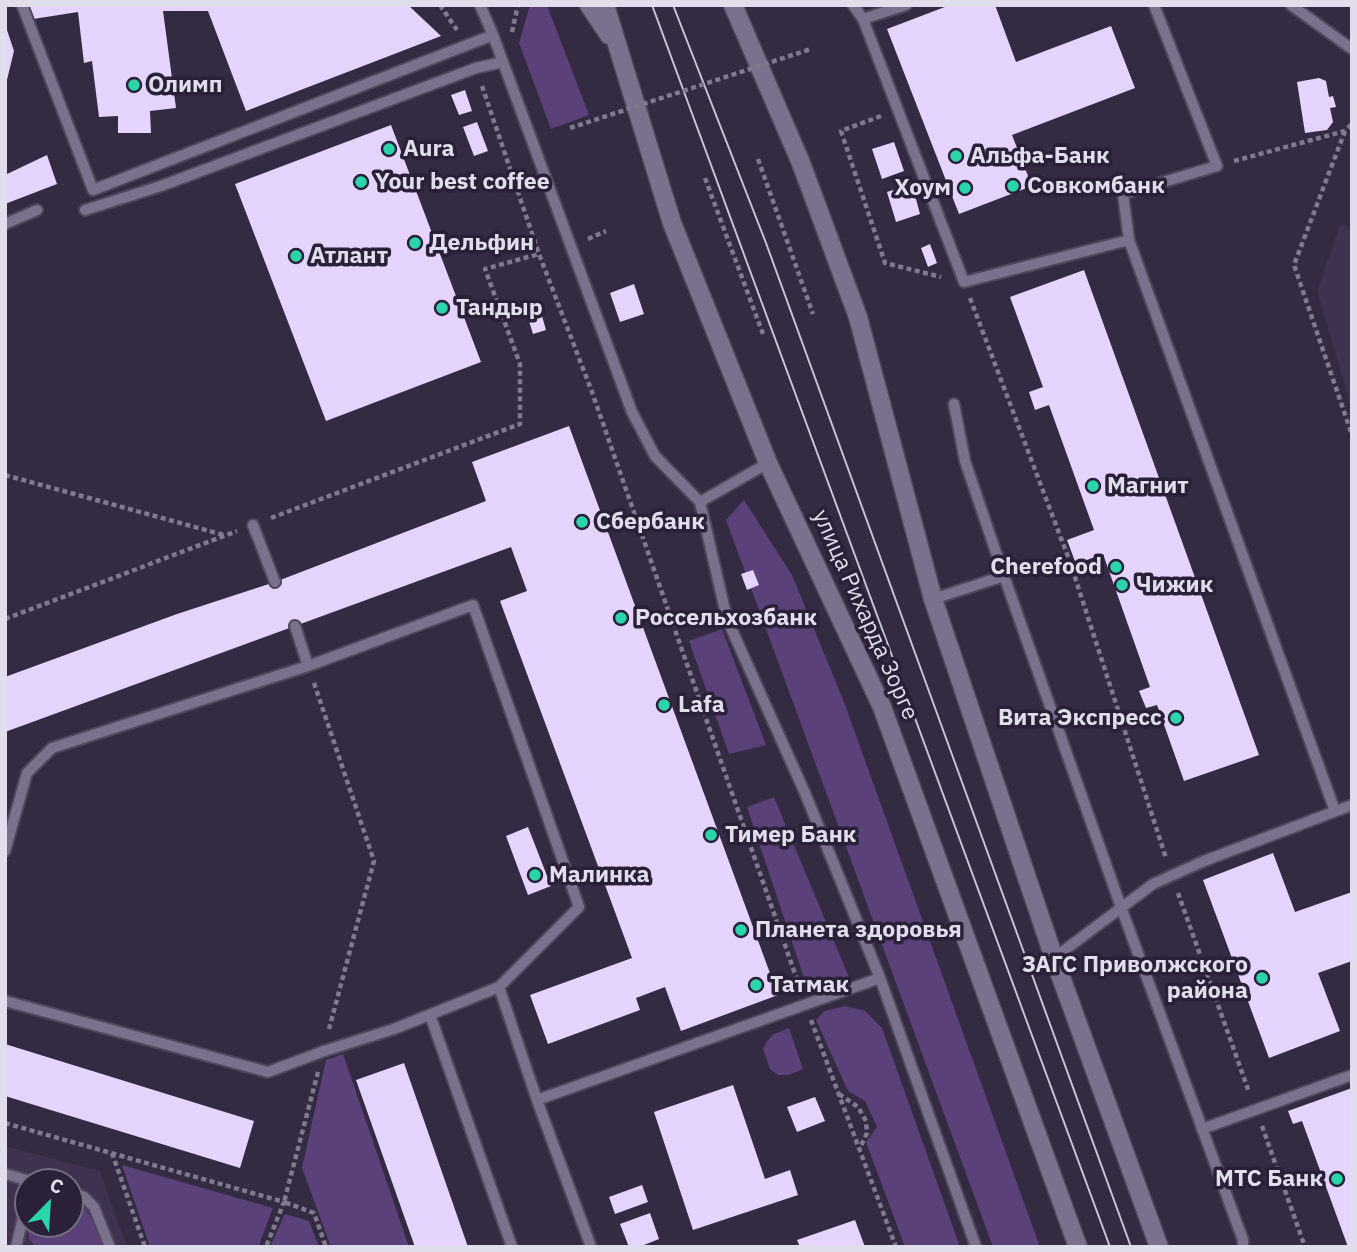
<!DOCTYPE html>
<html>
<head>
<meta charset="utf-8">
<style>
	body { margin:0 }
	#map { position:relative; width:1357px; height:1252px; overflow:hidden; background:#342a42; font-family:"IBM Plex Sans",sans-serif }
	canvas { display:block }
	.frame { position:absolute; inset:0; border:7px solid #e2ddec; pointer-events:none }
	.north { position:absolute; left:14px; top:1168px; width:70px; height:70px; box-sizing:border-box; background:#2a2037; border:2px solid #746c7f; border-radius:50%; rotate:24deg; font-size:19px; font-weight:700; line-height:28px; text-align:center; color:#e2ddec }
	.north::after { content:''; display:block; margin:auto; width:24px; height:32px; background:#2bd5ac; clip-path:polygon(50% 0,100% 100%,50% 72%,0 100%) }
</style>
</head>
<body>
<div id="map">
<canvas width="1357" height="1252"></canvas>
<div class="frame"></div>
<div class="north">С</div>
</div>
<script>
const context = document.querySelector('canvas').getContext('2d');
context.lineJoin = 'round';
function paint(path, color) { context.fillStyle = color; context.fill(path, 'evenodd'); }
const toPath = rows => new Path2D(rows.map(r => 'M' + r).join(''));
function strokePath(path, color, width, dash) { context.strokeStyle = color; context.lineWidth = width; context.lineCap = dash ? 'butt' : 'round'; context.setLineDash(dash || []); context.stroke(path); }
function drawText(font, color, halo, rows, align = 'center') {
  context.font = font + ' "IBM Plex Sans",sans-serif'; context.lineWidth = 7; context.setLineDash([]); context.textBaseline = 'middle'; context.strokeStyle = halo; context.fillStyle = color; for (const [text, x, y, turn = 0] of rows) {
    context.save(); context.translate(x, y); context.rotate((+turn || 0) * Math.PI / 180); context.textAlign = isNaN(turn) ? turn : align; if (halo) context.strokeText(text, 0, 0); context.fillText(text, 0, 0); context.restore();
  }
}
paint(toPath([
	[1340,225,1352,227,1352,410,1317,291],
	[5,1146,100,1171,127,1247,5,1247],
	[28,1182,70,1182,70,1224,28,1224]
]), '#3e324f');
paint(toPath([
	[530,5,547,5,589,115,551,129,519,43],
	[744,500,792,575,844,702,1040,1247,993,1247,726,520],
	[722,629,766,745,729,754,689,641],
	[774,797,849,977,809,993,747,807],
	[846,1006,865,1011,882,1028,960,1247,905,1247,866,1142,877,1127,865,1101,848,1091,816,1020,824,1011],
	[789,1028,803,1069,788,1075,778,1075,770,1069,763,1049,767,1041,774,1034],
	[343,1054,409,1247,331,1247,302,1168,326,1060],
	[122,1165,273,1208,260,1242,260,1247,150,1247],
	[70,1199,82,1203,92,1220,103,1247,36,1247,29,1239,29,1224,70,1224],
	[285,1214,309,1221,319,1247,270,1247]
]), '#5a417a');
paint(toPath([
	[29,5,408,5,441,36,246,111,208,11,163,11,176,108,150,111,151,133,118,133,118,116,99,117,92,61,84,63,78,12,33,19],
	[950,5,995,5,1016,62,1111,26,1135,88,1012,135,1032,186,959,214,887,29],
	[6,27,14,51,6,84,5,83],
	[1319,78,1326,81,1329,97,1333,96,1336,107,1330,108,1333,122,1327,130,1305,133,1297,82],
	[465,90,472,111,459,115,451,95],
	[477,122,488,151,474,156,463,127],
	[391,125,481,362,326,421,235,184],
	[894,142,904,171,882,179,872,149],
	[47,155,57,184,5,204,5,175],
	[912,184,920,214,896,222,887,192],
	[930,244,937,263,928,267,921,248],
	[1084,270,1259,755,1184,781,1157,705,1146,708,1139,691,1150,687,1103,554,1076,564,1067,540,1094,530,1049,405,1035,410,1029,392,1043,387,1010,297],
	[634,284,644,314,620,322,610,293],
	[542,316,546,330,533,334,529,321],
	[569,426,778,995,681,1031,665,987,636,998,640,1010,548,1044,530,995,632,958,500,601,527,591,511,547,5,732,5,677,177,614,275,582,486,501,472,462],
	[753,570,759,585,747,590,741,574],
	[528,827,551,886,528,895,506,836],
	[1273,853,1295,912,1352,892,1352,961,1318,973,1340,1031,1269,1058,1203,880],
	[5,1044,254,1121,240,1168,5,1096],
	[404,1063,468,1247,415,1247,356,1080],
	[733,1085,765,1179,790,1170,798,1195,693,1230,654,1112],
	[1352,1088,1352,1247,1348,1247,1302,1121,1293,1124,1288,1111],
	[815,1097,825,1121,797,1132,787,1107],
	[642,1185,648,1202,615,1214,609,1197],
	[650,1213,659,1239,639,1247,629,1247,620,1224],
	[855,1220,865,1247,800,1247,797,1240]
]), '#e5d5fe');
const lane = toPath([
	[22,5,93,190,493,35],
	[480,5,493,35,632,412,655,456,700,502,727,619,805,793,880,978,976,1247],
	[853,5,863,19,964,282,1129,240],
	[1154,5,1217,166,1123,194,1129,240,1335,811],
	[1291,5,1352,49],
	[863,19,906,5],
	[85,210,161,186,476,68,503,62],
	[5,224,37,210],
	[954,404,965,461,1004,576,1121,907,1243,1240,1243,1247],
	[700,502,768,463],
	[253,525,275,582],
	[933,599,1004,576],
	[295,626,308,666],
	[5,851,27,773,52,748,308,666,473,605,579,907,499,987,394,1029,324,1051,268,1072,5,1001],
	[1054,958,1153,884,1204,861,1352,805],
	[499,987,537,1100,591,1247],
	[430,1015,512,1247],
	[537,1100,880,978],
	[1202,1129,1352,1075],
	[5,1174,34,1182],
	[70,1192,84,1197,94,1207,110,1247],
	[16,1247,28,1196]
]);
const secondary = toPath([
	[589,5,609,35],
	[605,5,672,223,768,463,882,707,1078,1247],
	[733,5,801,163,858,317,933,599,1054,958,1159,1247]
]);
strokePath(lane, '#4f475b', 14);
strokePath(secondary, '#4f475b', 21);
strokePath(toPath([
	[440,5,457,30],
	[512,32,518,5],
	[482,86,539,254,592,392,800,988],
	[881,116,841,131,885,263,941,277],
	[1345,131,1294,265,1352,435],
	[758,159,813,314],
	[1234,161,1345,131,1352,124],
	[705,178,763,334],
	[588,239,606,231],
	[970,298,1070,562,1166,858],
	[5,475,224,535],
	[271,518,520,424,520,364,485,269,539,254],
	[5,619,237,531],
	[314,683,374,861,329,1029],
	[1178,893,1249,1092],
	[811,1020,896,1247],
	[318,1072,284,1202,314,1213,326,1247],
	[839,1094,858,1107,866,1121,867,1133,860,1148],
	[5,1123,284,1202,266,1247],
	[1262,1126,1305,1247],
	[112,1153,145,1247]
]), '#817a8e', 4.5, [5, 3.5]);
strokePath(lane, '#7c718d', 10);
strokePath(secondary, '#7c718d', 18);
strokePath(toPath([
	[652,5,1110,1247],
	[673,5,766,243,1131,1247]
]), '#c9c4d4', 2);
strokePath(toPath([
	[570,128,811,49]
]), '#817a8e', 4.5, [5, 3.5]);
for (const [x, y, r, color] of [
	[134,85,7,"#2bd5ac"],
	[389,149,7,"#2bd5ac"],
	[956,156,7,"#2bd5ac"],
	[361,182,7,"#2bd5ac"],
	[1013,186,7,"#2bd5ac"],
	[965,188,7,"#2bd5ac"],
	[415,243,7,"#2bd5ac"],
	[296,256,7,"#2bd5ac"],
	[442,308,7,"#2bd5ac"],
	[1093,486,7,"#2bd5ac"],
	[582,522,7,"#2bd5ac"],
	[1116,567,7,"#2bd5ac"],
	[1122,585,7,"#2bd5ac"],
	[621,618,7,"#2bd5ac"],
	[664,705,7,"#2bd5ac"],
	[1176,718,7,"#2bd5ac"],
	[711,835,7,"#2bd5ac"],
	[535,875,7,"#2bd5ac"],
	[741,930,7,"#2bd5ac"],
	[1262,978,7,"#2bd5ac"],
	[756,985,7,"#2bd5ac"],
	[1337,1179,7,"#2bd5ac"]
]) { const dot = new Path2D(); dot.arc(x, y, r, 0, 2 * Math.PI); context.fillStyle = color; context.fill(dot); strokePath(dot, '#2a2037', 2.5); }
drawText('bold 23px', '#e2ddec', '#2a2037', [
	["Олимп",148,85],
	["Aura",403,149],
	["Альфа-Банк",970,156],
	["Your best coffee",375,182],
	["Совкомбанк",1027,186],
	["Хоум",951,188,"right"],
	["Дельфин",429,243],
	["Атлант",310,256],
	["Тандыр",456,308],
	["Магнит",1107,486],
	["Сбербанк",596,522],
	["Cherefood",1102,567,"right"],
	["Чижик",1136,585],
	["Россельхозбанк",635,618],
	["Lafa",678,705],
	["Вита Экспресс",1162,718,"right"],
	["Тимер Банк",725,835],
	["Малинка",549,875],
	["Планета здоровья",755,930],
	["ЗАГС Приволжского",1248,965,"right"],
	["района",1248,991,"right"],
	["Татмак",770,985],
	["МТС Банк",1323,1179,"right"]
], 'left');
drawText('23px', '#e2ddec', '#2a2037', [
	["улица Рихарда Зорге",865,615,66]
]);
</script>
</body>
</html>
